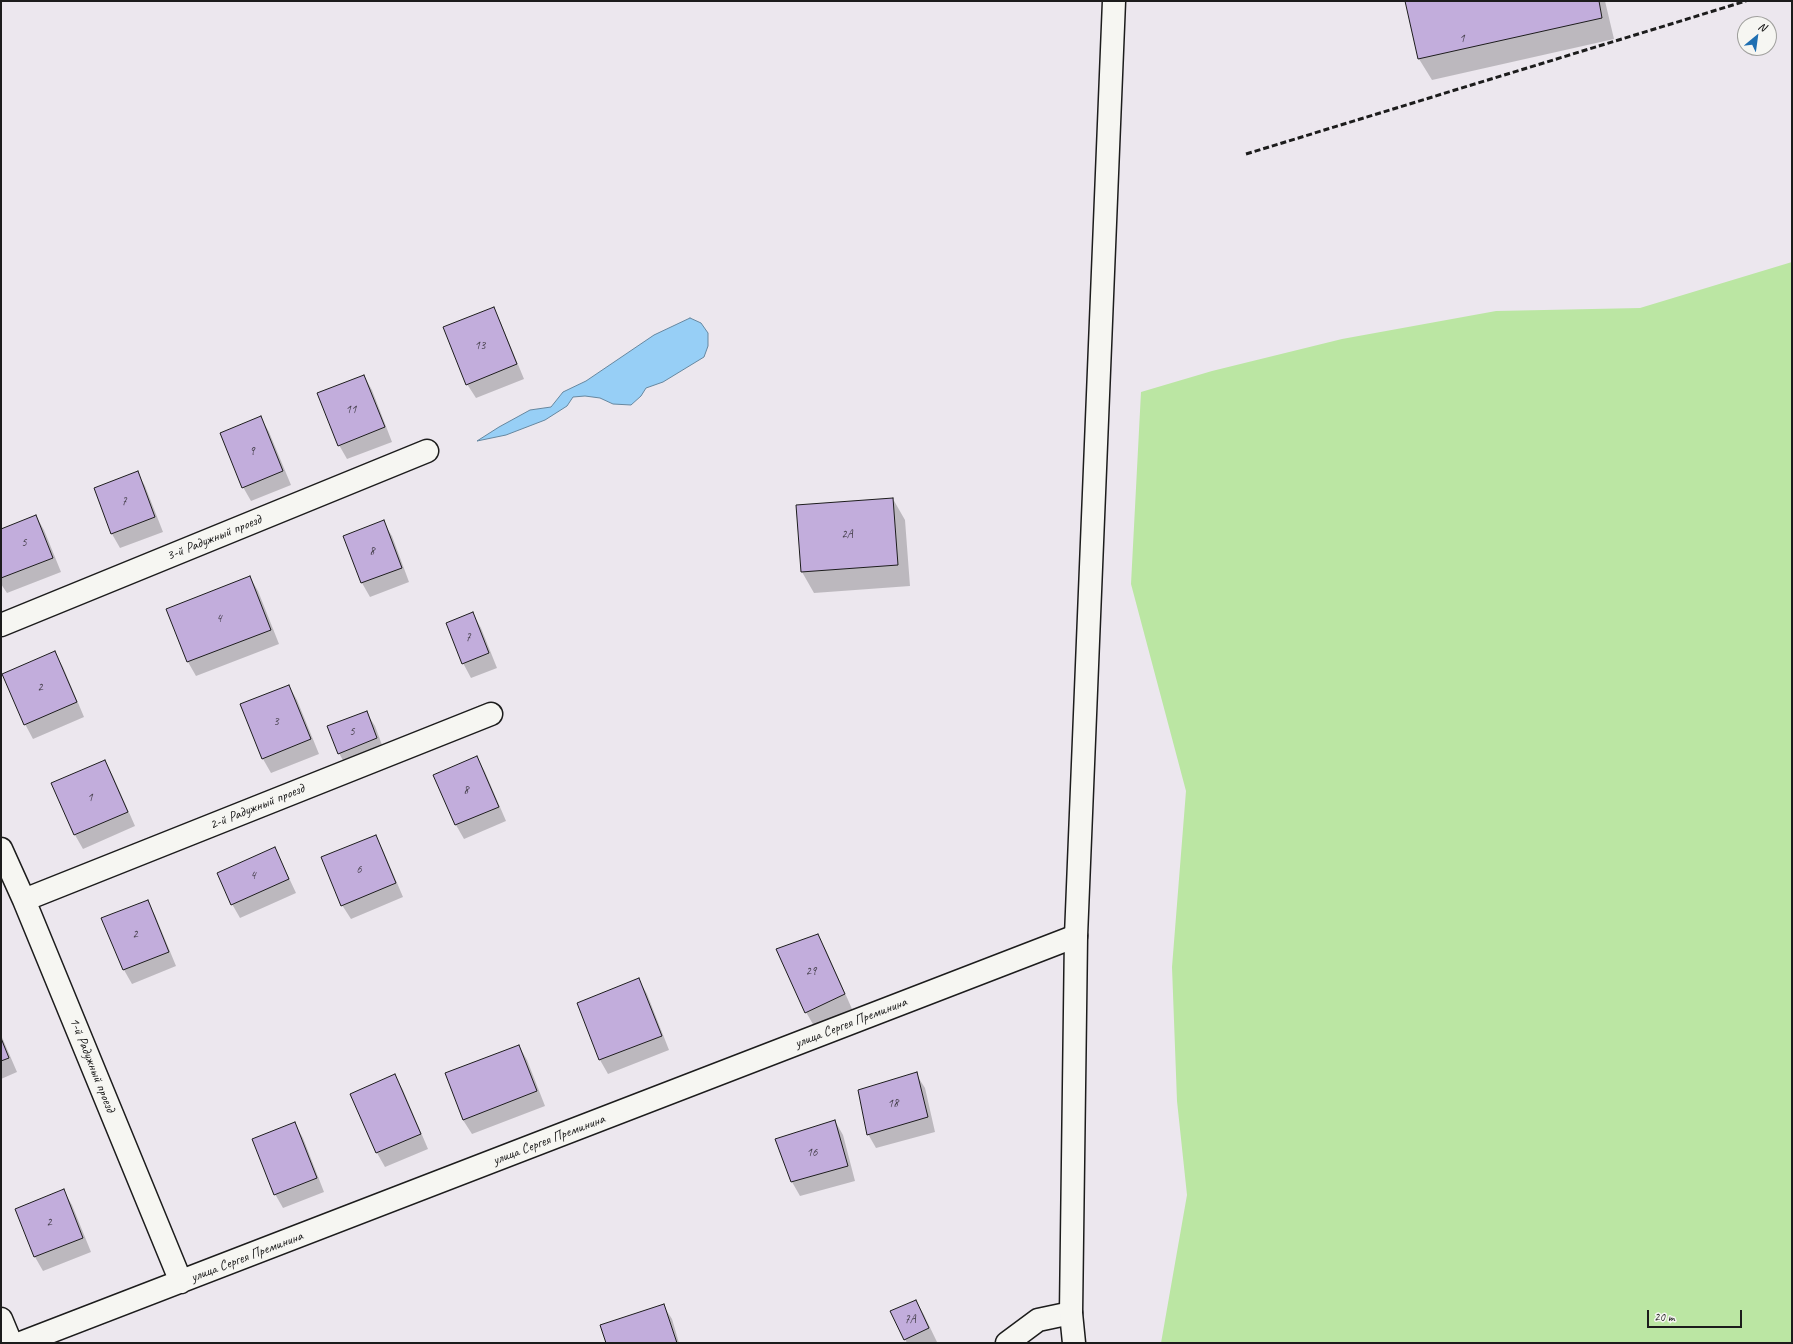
<!DOCTYPE html>
<html>
<head>
<meta charset="utf-8">
<style>
	body { margin:0 }
	#map { position:relative; width:1793px; height:1344px; overflow:hidden; background:#ece7ee; font-family:Caveat,sans-serif }
	canvas { display:block }
	.frame { position:absolute; inset:0; border:2px solid #1c1c1c; pointer-events:none }
	.north { position:absolute; left:1737px; top:16px; width:40px; height:40px; box-sizing:border-box; background:#f6f6f2; border:1px solid #9f9f9c; border-radius:50%; rotate:29deg; font-size:11px; font-weight:700; line-height:16px; text-align:center; color:#1c1c1c }
	.north::after { content:''; display:block; margin:auto; width:14px; height:18px; background:#1f6fb2; clip-path:polygon(50% 0,100% 100%,50% 72%,0 100%) }
	.scale { position:absolute; left:1647px; top:1310px; width:95px; height:18px; box-sizing:border-box; border:2px solid #1c1c1c; border-top:0; padding-left:5px; font-size:12px; line-height:14px; white-space:nowrap; color:#1c1c1c; -webkit-text-stroke:3px #f6f6f2; paint-order:stroke }
</style>
</head>
<body>
<div id="map">
<canvas width="1793" height="1344"></canvas>
<div class="frame"></div>
<div class="north">N</div>
<div class="scale">20 m</div>
</div>
<script>
const context = document.querySelector('canvas').getContext('2d');
context.lineJoin = 'round';
function paint(path, color) { context.fillStyle = color; context.fill(path, 'evenodd'); }
const toPath = rows => new Path2D(rows.map(r => 'M' + r).join(''));
function strokePath(path, color, width, dash) { context.strokeStyle = color; context.lineWidth = width; context.lineCap = dash ? 'butt' : 'round'; context.setLineDash(dash || []); context.stroke(path); }
function drawText(font, color, halo, rows, align = 'center') {
  context.font = font + ' Caveat,sans-serif'; context.lineWidth = 3; context.setLineDash([]); context.textBaseline = 'middle'; context.strokeStyle = halo; context.fillStyle = color; for (const [text, x, y, turn = 0] of rows) {
    context.save(); context.translate(x, y); context.rotate((+turn || 0) * Math.PI / 180); context.textAlign = isNaN(turn) ? turn : align; if (halo) context.strokeText(text, 0, 0); context.fillText(text, 0, 0); context.restore();
  }
}
paint(toPath([
	[1792,262,1792,1343,1161,1343,1187,1195,1177,1101,1172,967,1186,791,1131,584,1141,392,1212,371,1342,339,1496,311,1640,308]
]), '#bbe6a3');
const water = toPath([
	[690,318,701,323,708,333,708,346,704,357,663,382,646,388,641,396,631,405,613,404,600,398,585,396,573,397,567,406,545,420,506,435,477,441,499,427,530,410,551,407,563,392,586,381,654,335,690,318]
]);
paint(water, '#97cff6');
strokePath(water, '#66879f', 1);
paint(toPath([
	[1406,1,1605,1,1614,39,1432,80,1419,59],
	[493,309,501,323,524,379,476,398,467,384],
	[364,376,372,390,392,442,347,459,339,445],
	[261,418,269,432,291,485,251,501,243,487],
	[137,472,145,486,163,532,120,548,112,534,95,488],
	[893,499,905,520,910,586,814,593,802,572],
	[36,516,44,530,61,572,7,593,1,584,1,530],
	[383,522,392,536,409,582,370,597,362,583],
	[250,577,258,591,279,644,196,676,188,662],
	[473,614,481,628,497,668,471,678,463,663],
	[55,653,63,667,84,717,33,739,25,724],
	[289,686,297,700,319,754,271,773,263,759],
	[366,712,375,726,385,753,347,768,339,753],
	[477,757,485,772,506,821,464,839,456,825,434,776],
	[105,761,113,776,135,826,83,849,75,835,53,784],
	[375,836,383,850,403,897,351,919,342,905],
	[275,848,296,893,240,918,232,904],
	[147,901,155,915,176,966,132,984,124,970],
	[818,936,826,950,852,1009,814,1026,806,1012],
	[639,980,647,994,669,1050,608,1074,600,1060,578,1004],
	[1,1035,17,1072,1,1079],
	[519,1046,527,1060,545,1106,472,1134,463,1120],
	[916,1074,925,1088,935,1132,876,1148,868,1134],
	[395,1076,403,1090,428,1149,385,1167,377,1153,351,1094],
	[835,1121,843,1135,855,1181,800,1196,792,1182,777,1140],
	[295,1124,303,1138,324,1192,283,1208,275,1194],
	[63,1190,72,1205,91,1252,43,1271,35,1257],
	[916,1301,924,1315,937,1342,907,1343,905,1339],
	[663,1305,672,1319,679,1343,607,1343]
]), '#0003');
const building = toPath([
	[1405,1,1599,1,1602,18,1418,59,1405,1],
	[494,307,517,364,466,385,443,327,494,307],
	[364,375,385,427,338,446,317,393,364,375],
	[261,416,283,471,242,488,220,433,261,416],
	[138,471,155,517,111,534,94,488,138,471],
	[893,498,898,565,801,572,796,505,893,498],
	[36,515,53,558,1,578,1,529,36,515],
	[384,520,402,568,361,583,343,536,384,520],
	[250,576,271,630,187,662,166,609,250,576],
	[473,612,489,653,462,664,446,623,473,612],
	[55,651,77,702,24,725,2,674,55,651],
	[289,685,311,739,262,759,240,704,289,685],
	[367,711,377,738,338,754,327,726,367,711],
	[477,756,499,807,455,825,433,775,477,756],
	[105,760,128,812,74,835,51,783,105,760],
	[376,835,396,883,341,906,321,857,376,835],
	[275,847,289,879,231,905,217,873,275,847],
	[148,900,169,952,123,970,101,918,148,900],
	[818,934,845,994,805,1013,776,949,818,934],
	[639,978,662,1036,599,1060,577,1003,639,978],
	[1,1038,9,1058,1,1061,1,1038],
	[519,1045,537,1091,463,1120,445,1073,519,1045],
	[917,1072,928,1117,867,1135,858,1090,917,1072],
	[395,1074,421,1134,376,1153,350,1094,395,1074],
	[835,1120,848,1166,791,1182,775,1139,835,1120],
	[295,1122,317,1178,274,1195,252,1139,295,1122],
	[64,1189,83,1238,34,1257,15,1209,64,1189],
	[916,1300,929,1328,904,1340,890,1311,916,1300],
	[664,1304,677,1343,606,1343,600,1325,664,1304]
]);
paint(building, '#c2addc');
strokePath(building, '#1c1c1c', 1);
const minor = toPath([
	[1,625,427,451],
	[1,849,24,900,181,1282],
	[24,900,491,714],
	[1,1319,11,1343],
	[21,1343,1076,936],
	[1007,1343,1038,1320,1071,1313]
]);
const tertiary = toPath([
	[1074,1343,1071,1313,1076,936,1114,1]
]);
strokePath(minor, '#1c1c1c', 25);
strokePath(tertiary, '#1c1c1c', 25);
strokePath(minor, '#f6f6f2', 22);
strokePath(tertiary, '#f6f6f2', 22);
strokePath(toPath([
	[1246,154,1746,1]
]), '#1c1c1c', 3, [6, 3]);
drawText('12px', '#46404c', null, [
	["1",1462,39],
	["13",480,346],
	["11",351,410],
	["9",252,452],
	["7",124,502],
	["2А",847,535],
	["5",24,543],
	["8",372,552],
	["4",219,619],
	["7",468,638],
	["2",40,688],
	["3",276,722],
	["5",352,732],
	["8",466,791],
	["1",90,798],
	["6",359,870],
	["4",253,876],
	["2",135,935],
	["29",811,972],
	["18",893,1104],
	["16",812,1153],
	["2",49,1223],
	["7А",910,1320]
]);
drawText('14px', '#1c1c1c', '#f6f6f2', [
	["3-й Радужный проезд",214,538,-22],
	["2-й Радужный проезд",257,807,-22],
	["улица Сергея Преминина",851,1023,-21],
	["1-й Радужный проезд",92,1065,68],
	["улица Сергея Преминина",549,1140,-21],
	["улица Сергея Преминина",247,1257,-21]
]);
</script>
</body>
</html>
